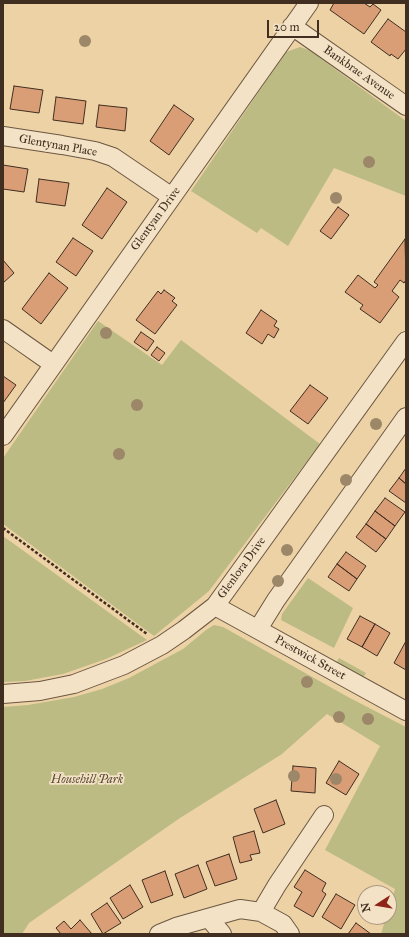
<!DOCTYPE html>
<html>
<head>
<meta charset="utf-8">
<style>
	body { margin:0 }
	#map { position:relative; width:409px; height:937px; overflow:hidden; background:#edd2a6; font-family:"IM FELL Great Primer",serif }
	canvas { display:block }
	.frame { position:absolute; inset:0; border:4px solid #402e21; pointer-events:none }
	.north { position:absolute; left:357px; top:885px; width:40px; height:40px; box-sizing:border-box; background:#f3e2c5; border:1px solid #ab9a83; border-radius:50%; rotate:258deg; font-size:11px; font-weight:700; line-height:16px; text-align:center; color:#402e21 }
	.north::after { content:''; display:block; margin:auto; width:14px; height:18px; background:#8f2418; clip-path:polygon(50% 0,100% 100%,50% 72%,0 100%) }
	.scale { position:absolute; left:267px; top:20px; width:52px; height:18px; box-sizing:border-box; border:2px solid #402e21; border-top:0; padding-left:5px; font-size:12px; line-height:14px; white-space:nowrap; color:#402e21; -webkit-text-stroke:3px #f3e2c5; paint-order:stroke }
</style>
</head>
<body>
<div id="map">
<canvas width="409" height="937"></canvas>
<div class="frame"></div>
<div class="north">N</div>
<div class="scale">20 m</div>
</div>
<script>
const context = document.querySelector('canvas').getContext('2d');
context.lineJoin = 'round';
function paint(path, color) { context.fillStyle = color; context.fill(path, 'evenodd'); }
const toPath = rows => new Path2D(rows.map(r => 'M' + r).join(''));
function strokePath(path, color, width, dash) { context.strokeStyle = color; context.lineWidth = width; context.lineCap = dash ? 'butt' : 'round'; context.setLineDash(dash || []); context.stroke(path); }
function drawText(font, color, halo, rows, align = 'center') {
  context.font = font + ' "IM FELL Great Primer",serif'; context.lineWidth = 3.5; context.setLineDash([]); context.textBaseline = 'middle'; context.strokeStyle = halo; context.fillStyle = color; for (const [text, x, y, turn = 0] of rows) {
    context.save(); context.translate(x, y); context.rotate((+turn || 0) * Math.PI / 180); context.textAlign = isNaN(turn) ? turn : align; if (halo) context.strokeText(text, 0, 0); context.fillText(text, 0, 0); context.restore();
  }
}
paint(toPath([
	[300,47,309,50,406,121,406,196,334,168,288,246,261,228,257,233,191,191,286,52],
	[98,321,162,365,181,340,320,444,209,591,154,636,3,524,3,458],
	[3,536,147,640,106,659,63,674,25,681,3,682],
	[308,578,353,608,334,648,281,620,282,614],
	[214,625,223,627,348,697,406,727,406,934,381,934,386,917,389,917,389,909,395,889,325,850,380,746,327,714,282,754,180,818,29,923,22,934,3,934,3,707,28,705,74,697,102,689,129,678,183,649,206,630],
	[339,658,366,673,363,678,336,663]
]), '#bcbb84');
const building = toPath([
	[334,3,364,3,370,7,373,4,381,10,364,34,330,10,334,3],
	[388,19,406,32,406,49,398,59,391,54,390,56,371,42,388,19],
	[14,86,43,90,39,113,10,109,14,86],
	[56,97,86,101,83,124,53,120,56,97],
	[99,105,127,108,125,131,96,127,99,105],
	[174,105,194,119,169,155,150,141,174,105],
	[3,165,28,169,24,192,3,189,3,165],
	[39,179,69,183,65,206,36,202,39,179],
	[107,188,127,202,102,239,82,225,107,188],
	[338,207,349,215,331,239,320,231,338,207],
	[73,238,93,251,76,276,56,262,73,238],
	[405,239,406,280,404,283,400,280,392,291,399,297,380,323,360,309,363,305,345,292,358,275,375,288,378,285,374,282,405,239],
	[3,260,14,273,3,283,3,260],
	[49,273,68,288,41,324,22,309,49,273],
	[164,290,175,298,172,301,177,305,155,334,136,320,158,291,161,294,164,290],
	[261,310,277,321,274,326,279,329,274,338,268,334,262,344,246,333,261,310],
	[141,332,154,341,147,351,134,342,141,332],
	[157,347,165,353,159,361,151,355,157,347],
	[3,376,16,385,3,403,3,376],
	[310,385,328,398,308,424,290,411,310,385],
	[406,468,406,484,399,478,406,468],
	[399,478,406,484,406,503,389,491,399,478],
	[385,498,405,512,395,526,375,511,385,498],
	[375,511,395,526,386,539,366,524,375,511],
	[366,524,386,539,376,552,356,537,366,524],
	[346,552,366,566,357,579,337,564,346,552],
	[337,564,357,579,349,591,328,577,337,564],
	[360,616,375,624,362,647,347,639,360,616],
	[375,624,390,633,377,656,362,647,375,624],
	[406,641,406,670,394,663,406,641],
	[339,761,359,774,346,795,326,783,339,761],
	[293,766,316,768,315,793,291,791,293,766],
	[276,800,285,824,263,833,254,809,276,800],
	[254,831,260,853,250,855,252,860,240,863,233,837,254,831],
	[229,854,237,879,215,886,206,862,229,854],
	[198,865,207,889,184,898,175,874,198,865],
	[305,870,326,883,322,891,326,894,313,917,294,906,302,892,294,887,305,870],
	[165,871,173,895,151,903,142,880,165,871],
	[130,885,143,907,123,919,110,898,130,885],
	[336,894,355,905,341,929,322,917,336,894],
	[107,903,121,923,103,934,91,914,107,903],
	[80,920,92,934,61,934,56,928,64,921,71,929,80,920],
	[356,923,371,934,348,934,356,923]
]);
paint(building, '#d99e75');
strokePath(building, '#402e21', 1);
const minor = toPath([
	[292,26,406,106],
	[3,136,62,145,95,151,113,157,172,197],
	[3,329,53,364],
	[3,436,309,3],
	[215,606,406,711],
	[258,629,276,600,406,417],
	[3,694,40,691,74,684,124,665,162,645,184,630,215,606,406,341],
	[261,912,277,885,324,815],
	[209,918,222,934],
	[159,934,176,927,240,909,261,912,283,924,290,934]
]);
strokePath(minor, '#6b5742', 20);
strokePath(toPath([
	[3,528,147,634]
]), '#402e21', 2.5, [3, 2]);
strokePath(minor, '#f3e2c5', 18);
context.fillStyle = '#9c8768';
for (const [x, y] of [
	[85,41],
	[369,162],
	[336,198],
	[106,333],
	[137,405],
	[376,424],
	[119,454],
	[346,480],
	[287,550],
	[278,581],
	[307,682],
	[339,717],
	[368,719],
	[294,776],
	[336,779]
]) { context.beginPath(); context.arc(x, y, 6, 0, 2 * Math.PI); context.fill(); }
drawText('12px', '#402e21', '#f3e2c5', [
	["Bankbrae Avenue",359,73,35],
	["Glentynan Place",58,146,10],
	["Glentyan Drive",156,219,-54],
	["Glenlora Drive",242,568,-54],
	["Prestwick Street",310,658,29]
]);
drawText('italic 12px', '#594a35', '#f3e2c5', [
	["Househill Park",87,780]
]);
</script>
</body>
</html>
